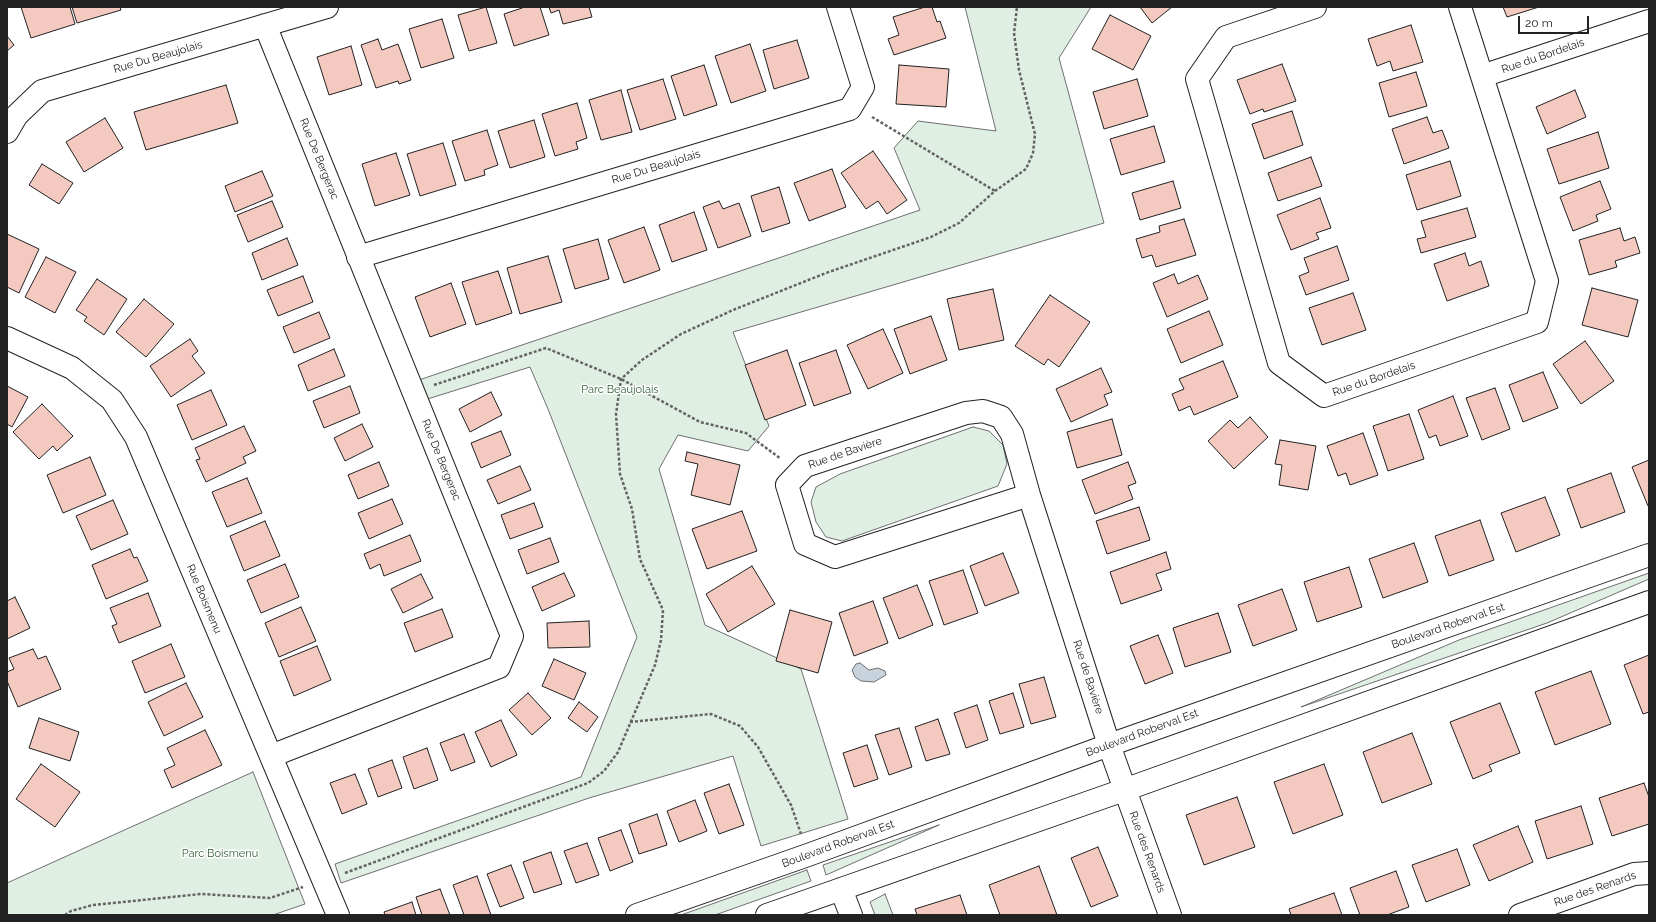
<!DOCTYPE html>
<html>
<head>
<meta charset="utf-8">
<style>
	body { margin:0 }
	#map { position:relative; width:1656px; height:922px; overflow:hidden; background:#fff; font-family:Raleway,sans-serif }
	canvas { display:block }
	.frame { position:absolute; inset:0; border:8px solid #222; pointer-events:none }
	.scale { position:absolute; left:1518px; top:16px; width:71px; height:18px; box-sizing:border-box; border:2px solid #222; border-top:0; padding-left:5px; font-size:12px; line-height:14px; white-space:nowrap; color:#222; -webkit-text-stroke:3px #fff; paint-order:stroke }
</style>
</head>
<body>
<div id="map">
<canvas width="1656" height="922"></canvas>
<div class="frame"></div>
<div class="scale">20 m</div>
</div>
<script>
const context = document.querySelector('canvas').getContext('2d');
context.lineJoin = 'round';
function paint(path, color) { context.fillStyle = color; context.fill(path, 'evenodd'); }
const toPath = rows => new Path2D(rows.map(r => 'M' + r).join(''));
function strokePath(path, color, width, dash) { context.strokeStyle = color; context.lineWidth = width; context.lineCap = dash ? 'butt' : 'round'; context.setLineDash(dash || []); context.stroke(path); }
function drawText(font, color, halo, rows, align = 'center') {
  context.font = font + ' Raleway,sans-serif'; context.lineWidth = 3; context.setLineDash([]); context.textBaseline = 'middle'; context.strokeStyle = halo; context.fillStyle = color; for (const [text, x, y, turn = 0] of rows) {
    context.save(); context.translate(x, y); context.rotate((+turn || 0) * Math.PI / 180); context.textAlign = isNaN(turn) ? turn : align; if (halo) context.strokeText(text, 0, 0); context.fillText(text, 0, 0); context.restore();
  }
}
const green = toPath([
	[965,7,1091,7,1059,58,1104,223,733,332,769,426,748,451,678,435,659,469,705,625,801,669,848,819,761,846,733,756,589,798,341,883,335,864,581,777,637,637,548,409,530,367,421,401,413,382,920,210,894,148,918,121,996,131,965,7],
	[973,427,989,431,1003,445,1007,464,998,486,842,541,826,537,816,522,811,502,816,487,840,474,973,427],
	[1649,573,1649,579,1547,623,1301,707,1459,640,1649,573],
	[253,772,305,904,273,915,7,915,7,883,253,772],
	[939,825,826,875,823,865,939,825],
	[807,870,811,881,715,915,681,915,807,870],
	[885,894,893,915,875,915,870,902,885,894]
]);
paint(green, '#e0efe3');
strokePath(green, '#6f6f6f', 1);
const water = toPath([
	[860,663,869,670,878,668,885,671,886,675,874,682,861,681,855,677,852,670,856,664,860,663]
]);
paint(water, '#c7d3dd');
strokePath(water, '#6f6f6f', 1);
const building = toPath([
	[21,7,70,7,75,24,31,38,21,7],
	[72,7,120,7,121,10,77,23,72,7],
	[486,7,497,43,469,51,458,15,486,7],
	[525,7,540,7,549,35,514,46,504,14,525,7],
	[549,7,589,7,592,17,563,24,559,10,551,13,549,7],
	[925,7,932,7,937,22,940,21,946,38,894,55,888,39,899,35,893,17,925,7],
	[1140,7,1172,7,1152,23,1140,7],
	[1503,7,1539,7,1507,17,1503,7],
	[1110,15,1151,36,1133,70,1092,49,1110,15],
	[442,19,454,58,421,68,409,29,442,19],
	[1411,25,1423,62,1393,71,1390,61,1377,66,1368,39,1411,25],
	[7,36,14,45,7,51,7,36],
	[378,39,382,50,398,44,411,80,399,84,398,81,376,88,361,45,378,39],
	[797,40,809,78,774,89,763,50,797,40],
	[750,44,766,91,731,103,715,56,750,44],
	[351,46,362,85,329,95,317,57,351,46],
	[1282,64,1296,101,1264,112,1263,109,1250,114,1237,80,1282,64],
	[704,65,717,105,684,116,671,76,704,65],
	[899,65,949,69,946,107,896,104,899,65],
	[1416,72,1427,106,1389,117,1379,83,1416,72],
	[663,79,676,119,640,130,627,90,663,79],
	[1137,79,1148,116,1104,129,1093,92,1137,79],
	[226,85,238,123,146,150,134,112,226,85],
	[621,90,632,132,601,140,589,100,621,90],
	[1575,90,1586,117,1547,134,1536,107,1575,90],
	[577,103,587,138,576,142,578,149,555,156,542,114,577,103],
	[1292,111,1303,145,1264,159,1252,124,1292,111],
	[1427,117,1433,133,1442,130,1449,148,1404,164,1392,129,1427,117],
	[105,118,123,148,84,172,66,142,105,118],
	[534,120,545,157,510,168,498,131,534,120],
	[1154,126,1165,162,1121,175,1110,139,1154,126],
	[487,130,498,165,484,170,485,175,465,181,452,141,487,130],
	[1598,132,1609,168,1559,184,1547,149,1598,132],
	[443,143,456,185,420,196,407,154,443,143],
	[873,151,907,200,887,214,878,201,866,209,841,173,873,151],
	[396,153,410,195,375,206,362,164,396,153],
	[1311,157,1322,186,1278,201,1268,173,1311,157],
	[1450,161,1461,196,1417,210,1406,175,1450,161],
	[42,164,73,183,59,204,29,185,42,164],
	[832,169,846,207,809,221,794,183,832,169],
	[262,171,273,196,235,212,225,186,262,171],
	[1173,181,1181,208,1140,220,1132,193,1173,181],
	[1600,181,1611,209,1596,215,1598,221,1573,231,1560,197,1600,181],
	[779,187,790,223,762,232,751,196,779,187],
	[1320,198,1331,228,1316,233,1319,239,1291,250,1277,215,1320,198],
	[272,201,283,227,248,242,237,215,272,201],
	[719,201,723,209,739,203,751,236,718,248,703,207,719,201],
	[1467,208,1476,237,1421,253,1417,239,1426,237,1421,221,1467,208],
	[694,212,707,250,672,262,659,225,694,212],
	[1184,219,1196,255,1156,267,1152,255,1142,258,1136,239,1160,232,1159,226,1184,219],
	[644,227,660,270,624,283,608,240,644,227],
	[1620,228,1624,241,1635,237,1640,253,1615,261,1617,267,1589,275,1579,240,1620,228],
	[7,234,39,249,19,293,7,287,7,234],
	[287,238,298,265,262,280,252,253,287,238],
	[598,239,609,279,575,289,563,249,598,239],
	[1337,246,1349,280,1306,295,1299,276,1309,272,1304,258,1337,246],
	[1465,253,1469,266,1481,261,1489,286,1447,301,1434,264,1465,253],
	[548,256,562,302,520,314,507,268,548,256],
	[46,257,76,272,55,313,25,297,46,257],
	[498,271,512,313,476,325,462,282,498,271],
	[1174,274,1178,284,1198,275,1208,299,1167,317,1153,283,1174,274],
	[303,276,313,302,278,316,267,290,303,276],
	[97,279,127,299,104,335,84,321,87,317,76,310,97,279],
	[451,283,466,324,430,337,415,297,451,283],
	[1592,288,1638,300,1628,337,1582,325,1592,288],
	[993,289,1004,340,959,350,947,299,993,289],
	[1353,293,1366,330,1322,345,1309,308,1353,293],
	[1050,295,1090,322,1059,367,1048,359,1044,365,1015,346,1050,295],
	[144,299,174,324,146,357,116,332,144,299],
	[1209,311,1223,345,1181,363,1167,329,1209,311],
	[319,312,330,338,294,353,283,327,319,312],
	[931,316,947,360,910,374,894,329,931,316],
	[883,329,903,373,868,389,847,345,883,329],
	[190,339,198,351,192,356,205,373,171,397,150,366,190,339],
	[1585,341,1614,381,1581,404,1553,364,1585,341],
	[334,349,345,376,308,391,298,365,334,349],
	[787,350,806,405,765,420,745,365,787,350],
	[836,350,851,393,814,406,799,363,836,350],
	[1223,361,1238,397,1194,415,1190,406,1179,411,1172,394,1184,389,1179,379,1223,361],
	[1101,368,1112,392,1104,395,1108,405,1071,422,1056,389,1101,368],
	[1543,372,1558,408,1523,422,1509,385,1543,372],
	[7,386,28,397,12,427,7,424,7,386],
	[350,386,360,413,324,428,313,401,350,386],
	[1495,388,1510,429,1482,440,1466,398,1495,388],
	[211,390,227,425,192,440,177,405,211,390],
	[491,392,502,415,470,432,459,409,491,392],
	[1453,396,1468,436,1440,446,1436,435,1429,438,1418,410,1453,396],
	[42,404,73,436,57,451,53,446,39,459,13,432,42,404],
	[1409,414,1424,459,1388,471,1373,426,1409,414],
	[1250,417,1268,437,1234,469,1208,441,1230,420,1238,428,1250,417],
	[1112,419,1122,455,1077,468,1067,432,1112,419],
	[362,424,373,447,345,461,334,438,362,424],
	[244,426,256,451,243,457,246,463,206,482,196,460,200,459,195,448,244,426],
	[501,431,511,455,481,468,471,443,501,431],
	[1363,433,1378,475,1350,485,1346,473,1338,476,1327,446,1363,433],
	[1280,440,1316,446,1308,490,1279,485,1282,465,1275,464,1280,440],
	[687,452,740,465,730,505,691,495,698,464,685,461,687,452],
	[90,457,106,495,63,513,47,475,90,457],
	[1649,460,1649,506,1648,506,1632,467,1649,460],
	[379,462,389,486,358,499,348,475,379,462],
	[1128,462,1136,483,1128,486,1133,499,1095,514,1082,480,1128,462],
	[520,466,531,490,498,504,487,480,520,466],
	[1611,473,1625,512,1581,528,1567,489,1611,473],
	[247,478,262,513,227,527,212,492,247,478],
	[1545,497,1560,535,1516,552,1501,513,1545,497],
	[392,499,403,524,369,539,358,513,392,499],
	[113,500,128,534,91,550,76,516,113,500],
	[534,503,543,527,510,539,501,515,534,503],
	[1139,507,1150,540,1107,554,1096,521,1139,507],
	[742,511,757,551,707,569,692,529,742,511],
	[1480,520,1494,560,1449,576,1435,536,1480,520],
	[265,521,280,556,244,571,230,536,265,521],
	[410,535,421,561,384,576,380,564,370,569,364,554,410,535],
	[550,538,559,562,527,574,518,550,550,538],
	[1414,543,1428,582,1383,598,1369,559,1414,543],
	[130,549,134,558,137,557,148,581,106,599,92,565,130,549],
	[1166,552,1171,569,1156,574,1162,590,1121,604,1110,572,1166,552],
	[1003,553,1019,593,985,606,970,566,1003,553],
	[285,564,299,597,261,613,247,580,285,564],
	[752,566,775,604,728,632,706,594,752,566],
	[1349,567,1362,607,1317,622,1304,582,1349,567],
	[963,570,978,613,944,625,929,581,963,570],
	[564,573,575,596,542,611,532,587,564,573],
	[421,574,433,598,403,613,391,589,421,574],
	[917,585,933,625,899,639,883,598,917,585],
	[1282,589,1297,630,1253,646,1238,605,1282,589],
	[148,593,161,626,119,643,112,626,117,624,110,608,148,593],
	[15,597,30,628,7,639,7,601,15,597],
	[873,601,888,643,854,656,839,613,873,601],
	[301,607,316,641,279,657,265,623,301,607],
	[442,609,453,637,415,652,404,623,442,609],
	[790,610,832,622,818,673,776,661,790,610],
	[1218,613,1231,652,1185,667,1173,628,1218,613],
	[589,621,590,647,548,648,547,623,589,621],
	[1158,635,1173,673,1145,684,1130,646,1158,635],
	[171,644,185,677,145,693,132,661,171,644],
	[317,646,331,680,294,696,280,661,317,646],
	[33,649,38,659,46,656,61,689,18,707,7,681,7,672,14,669,9,658,33,649],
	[1649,655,1649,712,1643,714,1624,665,1649,655],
	[554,659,586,673,574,700,542,686,554,659],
	[1591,671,1611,724,1555,745,1535,692,1591,671],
	[1044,677,1056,717,1031,724,1019,684,1044,677],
	[186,683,203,717,164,736,148,702,186,683],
	[528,693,551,718,532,735,509,710,528,693],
	[1013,693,1024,727,1000,734,989,701,1013,693],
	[579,702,598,717,587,732,568,718,579,702],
	[1500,703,1520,753,1489,765,1492,771,1473,779,1450,722,1500,703],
	[977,705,988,740,966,748,954,713,977,705],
	[39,718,79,732,70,761,29,748,39,718],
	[938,719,950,754,926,761,915,727,938,719],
	[501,720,517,755,491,767,475,732,501,720],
	[899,728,912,767,889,775,875,735,899,728],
	[205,730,222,765,172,788,164,770,175,765,167,748,205,730],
	[1412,733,1432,784,1382,803,1363,752,1412,733],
	[464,734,475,762,451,771,440,743,464,734],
	[867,745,878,779,854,787,843,753,867,745],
	[427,748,438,780,414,789,403,757,427,748],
	[392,760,402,788,378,797,368,769,392,760],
	[41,764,80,792,55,827,16,799,41,764],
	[1324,764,1343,815,1293,834,1274,782,1324,764],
	[355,774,367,804,342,814,330,783,355,774],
	[1644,783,1649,797,1649,824,1612,836,1599,798,1644,783],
	[729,784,744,825,719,834,704,793,729,784],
	[1237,797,1255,847,1204,865,1186,815,1237,797],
	[695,800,707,831,679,842,667,811,695,800],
	[1581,806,1593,844,1547,859,1535,821,1581,806],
	[657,814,667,845,639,854,629,824,657,814],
	[1518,826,1533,862,1489,881,1473,845,1518,826],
	[621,830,633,862,610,871,598,838,621,830],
	[587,843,599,875,576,883,564,851,587,843],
	[1098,847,1118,896,1091,907,1071,858,1098,847],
	[1457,849,1470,885,1426,902,1412,865,1457,849],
	[551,852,562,884,534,893,523,862,551,852],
	[511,865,524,898,500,907,487,874,511,865],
	[1039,866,1057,915,1000,915,989,885,1039,866],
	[1396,871,1409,907,1387,915,1360,915,1350,888,1396,871],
	[477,876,491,915,464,915,453,885,477,876],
	[440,889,450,915,422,915,416,897,440,889],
	[1334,893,1342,915,1291,915,1289,909,1334,893],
	[960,895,967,915,917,915,915,909,960,895],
	[412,902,416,915,385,915,384,912,412,902]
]);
paint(building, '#f3c9c0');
strokePath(building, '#222', 1);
const minor = toPath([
	[1315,7,1226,37,1197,79,1279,363,1324,396,1537,322,1547,281,1460,7],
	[265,25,512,636,499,667,271,756],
	[1482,76,1649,21],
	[7,132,17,115,42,91,327,7],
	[358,257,850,109,863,87,838,7],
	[7,338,72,368,112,400,136,437,338,915],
	[1029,495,835,557,805,544,787,485,805,466,966,413,983,411,1001,417,1012,434,1029,495,1109,745,1170,915],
	[841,889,851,915],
	[637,915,808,855,1109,745,1649,555],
	[767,915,1124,790,1649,602],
	[1520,915,1634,874,1649,873]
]);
strokePath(minor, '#222', 24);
strokePath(toPath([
	[872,117,995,191],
	[434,385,546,348,621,379,700,422,746,433,781,459],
	[630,722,711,714,740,726,758,747,791,805,801,834],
	[345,873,588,783,604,771,618,752,655,665,661,640,663,610,640,559,632,509,620,474,616,414,621,379,642,360,681,334,733,310,826,273,931,237,959,223,995,191,1026,169,1033,153,1035,134,1019,70,1014,33,1017,7],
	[65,915,71,911,93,905,201,894,270,898,303,887]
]), '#646464', 2.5, [3, 2]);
strokePath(minor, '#fff', 22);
drawText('11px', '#222', '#fff', [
	["Rue du Bordelais",1543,56,-19],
	["Rue Du Beaujolais",158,57,-16],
	["Rue De Bergerac",319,159,68],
	["Rue Du Beaujolais",656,167,-17],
	["Rue du Bordelais",1374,379,-19],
	["Rue de Bavière",845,453,-19],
	["Rue De Bergerac",441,460,68],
	["Rue Boismenu",204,599,67],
	["Boulevard Roberval Est",1448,626,-19],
	["Rue de Bavière",1088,677,72],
	["Boulevard Roberval Est",1142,733,-20],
	["Boulevard Roberval Est",838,844,-20],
	["Rue des Renards",1147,852,70],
	["Rue des Renards",1595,889,-19]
]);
drawText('11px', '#2f5e38', '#fff', [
	["Parc Beaujolais",620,390],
	["Parc Boismenu",220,854]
]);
</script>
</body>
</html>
